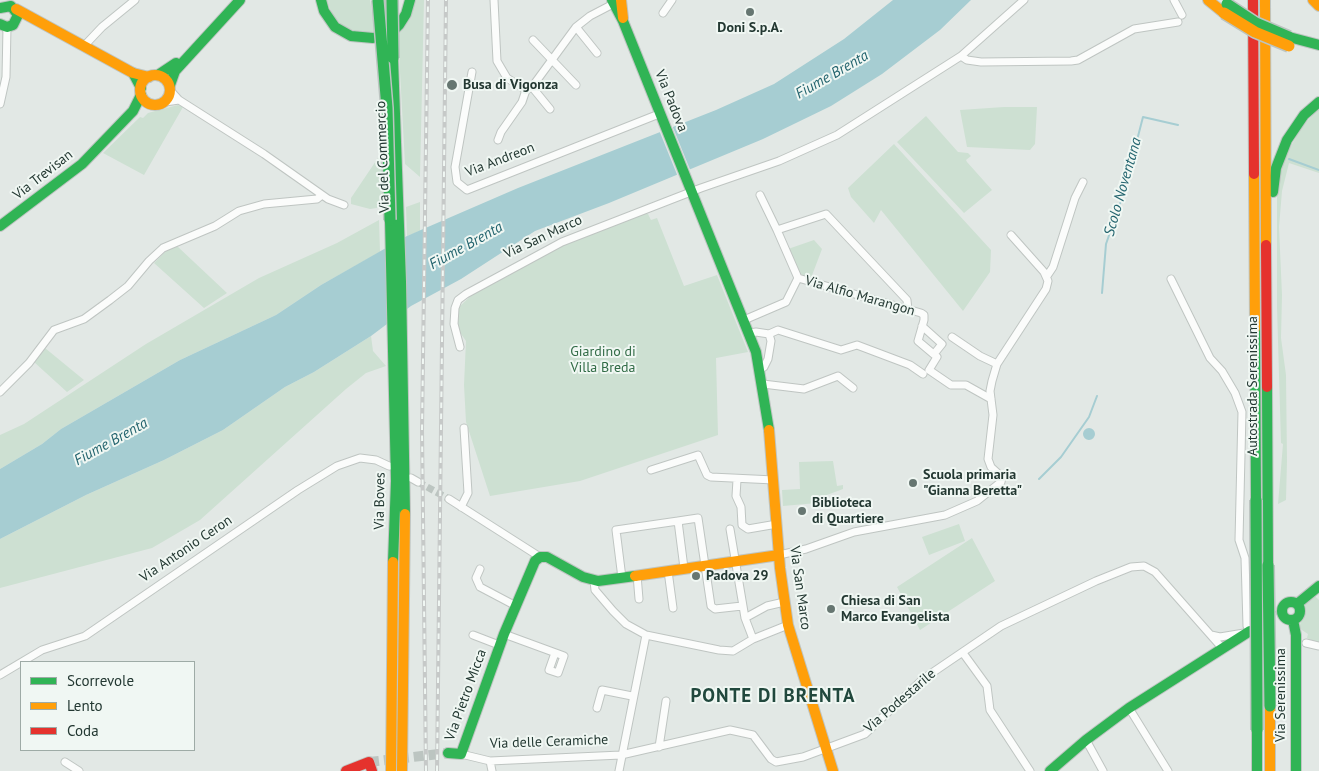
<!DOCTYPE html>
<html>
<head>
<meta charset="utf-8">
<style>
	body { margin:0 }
	#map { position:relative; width:1319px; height:771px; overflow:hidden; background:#e2e8e5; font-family:"PT Sans",sans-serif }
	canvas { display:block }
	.legend { position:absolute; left:20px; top:661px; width:175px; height:90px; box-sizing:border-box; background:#f0f7f3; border:1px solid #9eaba6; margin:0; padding:6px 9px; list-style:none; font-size:15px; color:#233832 }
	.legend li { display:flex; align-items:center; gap:10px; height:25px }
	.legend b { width:25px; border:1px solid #9eaba6 }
</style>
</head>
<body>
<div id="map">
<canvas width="1319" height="771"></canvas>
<ul class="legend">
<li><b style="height:6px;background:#30b455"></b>Scorrevole</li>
<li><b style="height:6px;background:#ff9f0a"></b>Lento</li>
<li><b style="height:6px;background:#e5322d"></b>Coda</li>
</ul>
</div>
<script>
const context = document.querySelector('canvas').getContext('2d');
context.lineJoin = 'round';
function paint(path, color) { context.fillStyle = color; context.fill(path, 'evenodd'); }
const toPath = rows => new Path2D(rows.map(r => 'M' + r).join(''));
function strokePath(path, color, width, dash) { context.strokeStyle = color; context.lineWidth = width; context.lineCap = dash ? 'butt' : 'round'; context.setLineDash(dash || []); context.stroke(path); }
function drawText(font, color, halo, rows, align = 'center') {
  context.font = font + ' "PT Sans",sans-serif'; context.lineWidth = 4; context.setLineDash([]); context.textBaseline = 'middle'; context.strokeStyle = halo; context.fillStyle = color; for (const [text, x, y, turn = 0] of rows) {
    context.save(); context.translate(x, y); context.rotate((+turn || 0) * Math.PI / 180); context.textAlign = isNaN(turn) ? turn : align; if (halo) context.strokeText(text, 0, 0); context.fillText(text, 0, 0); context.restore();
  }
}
paint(toPath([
	[326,0,370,0,375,32,357,32,343,26,334,17],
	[415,0,424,0,420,177,405,164,398,35,411,17],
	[178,105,183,107,144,175,103,153,140,117,143,118,148,113],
	[1004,107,1037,107,1035,144,1030,150,967,147,960,110],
	[1319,108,1319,173,1289,163,1282,191,1279,227,1282,295,1281,338,1286,375,1287,461,1286,500,1278,504,1283,444,1281,443,1277,307,1277,191,1283,161,1301,128],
	[926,116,958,152,968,153,971,156,966,160,967,162,992,190,964,213,897,142],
	[894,144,991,250,990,272,963,311,881,210,874,223,851,197,848,188],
	[382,152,383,207,370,209,351,204,351,198],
	[420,202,420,231,407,236,406,207],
	[645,213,648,214,651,220,657,218,684,286,717,275,748,352,716,358,718,435,580,481,490,496,466,422,464,385,466,341,459,331,456,321,459,307,476,291,547,251],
	[379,220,380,252,321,285,276,315,180,360,61,429,42,444,0,469,0,435,24,424,146,344,259,278,337,243],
	[814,240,822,249,811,278,800,274,788,249],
	[177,246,227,293,204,308,154,263,167,250],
	[371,336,373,351,386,366,366,373,346,389,200,520,152,548,0,588,0,539,86,495,164,460,223,430,285,387,314,372],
	[45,348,84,380,67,392,34,362],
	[833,461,837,486,843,485,843,489,816,499,817,503,783,506,782,490,800,489,799,462],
	[959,524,965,541,929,555,922,537],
	[972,538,995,581,920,630,897,587],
	[1313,594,1319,600,1319,644,1307,638,1308,634,1299,628,1303,615,1304,604]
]), '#cde0d2');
paint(toPath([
	[893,0,971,0,940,30,882,74,831,106,763,139,609,203,535,231,461,279,411,306,371,336,314,372,285,387,223,430,164,460,86,495,0,539,0,469,42,444,61,429,180,360,276,315,321,285,407,236,518,188,716,110,774,84,844,39],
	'1083 434a6 6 0 1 1 12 0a6 6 0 1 1-12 0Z'
]), '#a6cdd2');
paint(toPath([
	[672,125,691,172,678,177,659,130]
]), '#e2e8e5');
strokePath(toPath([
	[1289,159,1319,170],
	[1102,293,1106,244,1122,198,1143,117,1178,125],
	[1039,479,1061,457,1089,417,1097,396]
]), '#a6cdd2', 2);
strokePath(toPath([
	[418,482,449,499]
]), '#bcc5c1', 7, [7, 3.5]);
strokePath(toPath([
	[1264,623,1279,615],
	[369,762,448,753]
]), '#bcc5c1', 10, [10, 5]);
const street = toPath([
	[494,0,497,61,507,78,526,90],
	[1174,0,1182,15],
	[663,13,672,0],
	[576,27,597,53],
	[533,40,576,85],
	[85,45,102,27,135,0],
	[961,56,967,60,981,62,1071,61,1078,60,1134,29,1178,22],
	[472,72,455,167,457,182,467,190,659,114],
	[532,87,550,109],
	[170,90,179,100,264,154,328,199,344,205],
	[165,102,179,100],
	[0,104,6,77,7,27],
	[498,140,501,132,522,102,526,90,532,87,576,27,590,16,613,4],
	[760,195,777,230],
	[1047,276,1053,267,1075,198,1083,182],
	[798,278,777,230,826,214,907,300,908,310],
	[1171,279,1210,358,1222,371,1235,393,1242,412,1239,540,1245,558,1247,626,1250,632,1220,637,1211,635],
	[744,320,786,302,798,278,921,313,924,315,924,320,918,341,937,357,929,370,951,385,966,385,991,399],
	[922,326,942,344,934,354],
	[750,333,756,332,769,334,778,330,841,350,857,345,910,365,923,374],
	[952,337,980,356,997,364],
	[460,347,454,324,455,308,458,300,466,294,562,242,701,188,779,161,837,135,961,56,1024,0],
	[760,369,764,367,768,359,771,341,769,334],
	[763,384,804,389,838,376,853,388],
	[0,392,29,363,54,330,84,319,110,300,128,286,149,261,163,248,215,226,239,211,264,204,317,199,322,195],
	[651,470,698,455,707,475,711,477,774,480],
	[411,478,418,482],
	[737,480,736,496,741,507,742,525,748,529,777,524],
	[449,499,540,557],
	[461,507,468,493,464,428],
	[678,521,698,518,711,606,715,609,742,606],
	[730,529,745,618],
	[779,555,806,549,854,532,945,515,977,501,1001,482,1002,477,991,467,988,459,993,415,990,391,992,381,997,364,1046,289,1048,281,1044,272,1011,235],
	[480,569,476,578,480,587,516,606],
	[668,571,673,608],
	[637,575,639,599],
	[622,578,616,530,678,521,684,568],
	[594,581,595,590,613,611,626,624,646,635,719,650,733,651,753,639,788,625],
	[504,634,564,656,558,673,549,670,555,653],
	[473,635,499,645],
	[753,639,745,618,767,606,780,603],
	[1306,643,1319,646],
	[963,653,987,686,990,710,1030,771],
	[0,675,42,650,85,636,298,490,337,466,360,458,376,460,389,466],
	[597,708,602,690,632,696],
	[1129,708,1168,771],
	[1086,740,1103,771],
	[659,747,666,701],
	[461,754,490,761,621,755,730,730,753,735,771,759,776,762,803,757,865,734,923,679,1001,626,1096,581,1131,567,1144,566,1155,572,1223,649],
	[490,761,492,771],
	[65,762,79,771],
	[619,771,646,635]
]);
const fast = toPath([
	[321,0,324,11,335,27,351,36,373,38,390,34,399,25,406,14,410,0],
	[612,0,623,21,756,352,769,430],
	[0,8,11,6,18,15,13,25,7,27,0,24],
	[1289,37,1319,45],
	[393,58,401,282,405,514],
	[133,73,141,88],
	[158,75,176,63],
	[170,85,175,71,240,0],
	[1273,192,1276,168,1287,140,1304,115,1319,102],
	[390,220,396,481,393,562],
	[0,226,82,164,133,111,141,95],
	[1255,328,1256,500],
	[1267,387,1268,565],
	'1282 611a9 9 0 1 1 18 0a9 9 0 1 1-18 0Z',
	[1297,604,1319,586],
	[1293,620,1296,635,1296,771],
	[1257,730,1257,771],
	[448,753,461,754,504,634,535,561,540,557,547,557,583,577,598,581,635,576],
	[1050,771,1086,740,1129,708,1250,631]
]);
const slow = toPath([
	[621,0,623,18],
	[1208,0,1224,13],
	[1265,0,1266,245],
	[1313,0,1319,6],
	[16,9,133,73,149,77],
	'140 90a15 15 0 1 1 30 0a15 15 0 1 1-30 0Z',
	[1254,174,1255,328],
	[769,430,780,568,788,625,833,771],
	[635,576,779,555],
	[1270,706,1270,771],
	[391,771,393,562],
	[402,771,405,514]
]);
const jam = toPath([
	[1253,0,1254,174],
	[1266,245,1267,387],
	[346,771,369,762,372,771]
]);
strokePath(street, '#bfc5c2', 9);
strokePath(fast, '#bfc5c2', 12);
strokePath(slow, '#bfc5c2', 12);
strokePath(jam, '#bfc5c2', 12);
strokePath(street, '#fbfcfb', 7);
strokePath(fast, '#30b455', 10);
strokePath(slow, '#ff9f0a', 10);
strokePath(jam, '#e5322d', 10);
const rail = toPath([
	[426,771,422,430,428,0],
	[437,771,446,0]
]);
strokePath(rail, '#c6c9c8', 4);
strokePath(rail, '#f0f7f3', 2, [5.5]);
const fastBridge = toPath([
	[378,0,387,108,390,220],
	[392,0,393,58],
	[1227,4,1256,23,1289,37],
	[1256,500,1257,730],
	[1268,565,1270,706]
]);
const slowBridge = toPath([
	[1224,13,1255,32,1289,46]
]);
strokePath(fastBridge, '#bcc4c1', 14, []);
strokePath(slowBridge, '#bcc4c1', 14, []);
strokePath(fastBridge, '#30b455', 11);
strokePath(slowBridge, '#ff9f0a', 11);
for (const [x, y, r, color] of [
	[750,12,5,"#667671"],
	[452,85,6,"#667671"],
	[913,483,5,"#667671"],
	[802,511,5,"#667671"],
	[696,576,5,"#667671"],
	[831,609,5,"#667671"]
]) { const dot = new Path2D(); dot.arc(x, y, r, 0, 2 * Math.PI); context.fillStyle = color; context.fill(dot); strokePath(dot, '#f0f7f3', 2); }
drawText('bold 14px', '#233832', '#f0f7f3', [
	["Doni S.p.A.",750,28,"center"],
	["Busa di Vigonza",463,85],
	["Scuola primaria",923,475],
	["\"Gianna Beretta\"",923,491],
	["Biblioteca",812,503],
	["di Quartiere",812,519],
	["Padova 29",706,576],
	["Chiesa di San",841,601],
	["Marco Evangelista",841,617]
], 'left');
drawText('14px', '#233832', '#f0f7f3', [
	["Via Padova",671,101,68],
	["Via del Commercio",383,157,-92],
	["Via Andreon",500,160,-21],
	["Via Trevisan",43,175,-38],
	["Via San Marco",543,237,-25],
	["Via Alfio Marangon",860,296,16],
	["Autostrada Serenissima",1253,386,-90],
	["Via Boves",380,501,-89],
	["Via Antonio Ceron",186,549,-34],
	["Via San Marco",800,588,82],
	["Via Pietro Micca",466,695,-70],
	["Via Serenissima",1281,695,-90],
	["Via Podestarile",900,701,-41],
	["Via delle Ceramiche",549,742,-2]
]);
drawText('14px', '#316b46', '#f0f7f3', [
	["Giardino di",603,352],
	["Villa Breda",603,368]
]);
drawText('italic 15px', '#23646e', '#f0f7f3', [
	["Fiume Brenta",832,75,-30],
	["Scolo Noventana",1123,187,-74],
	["Fiume Brenta",466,246,-29],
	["Fiume Brenta",111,442,-29]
]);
context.letterSpacing = '1px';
drawText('bold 19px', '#21483d', '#f0f7f3', [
	["PONTE DI BRENTA",773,697]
]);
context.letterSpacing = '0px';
</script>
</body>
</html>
